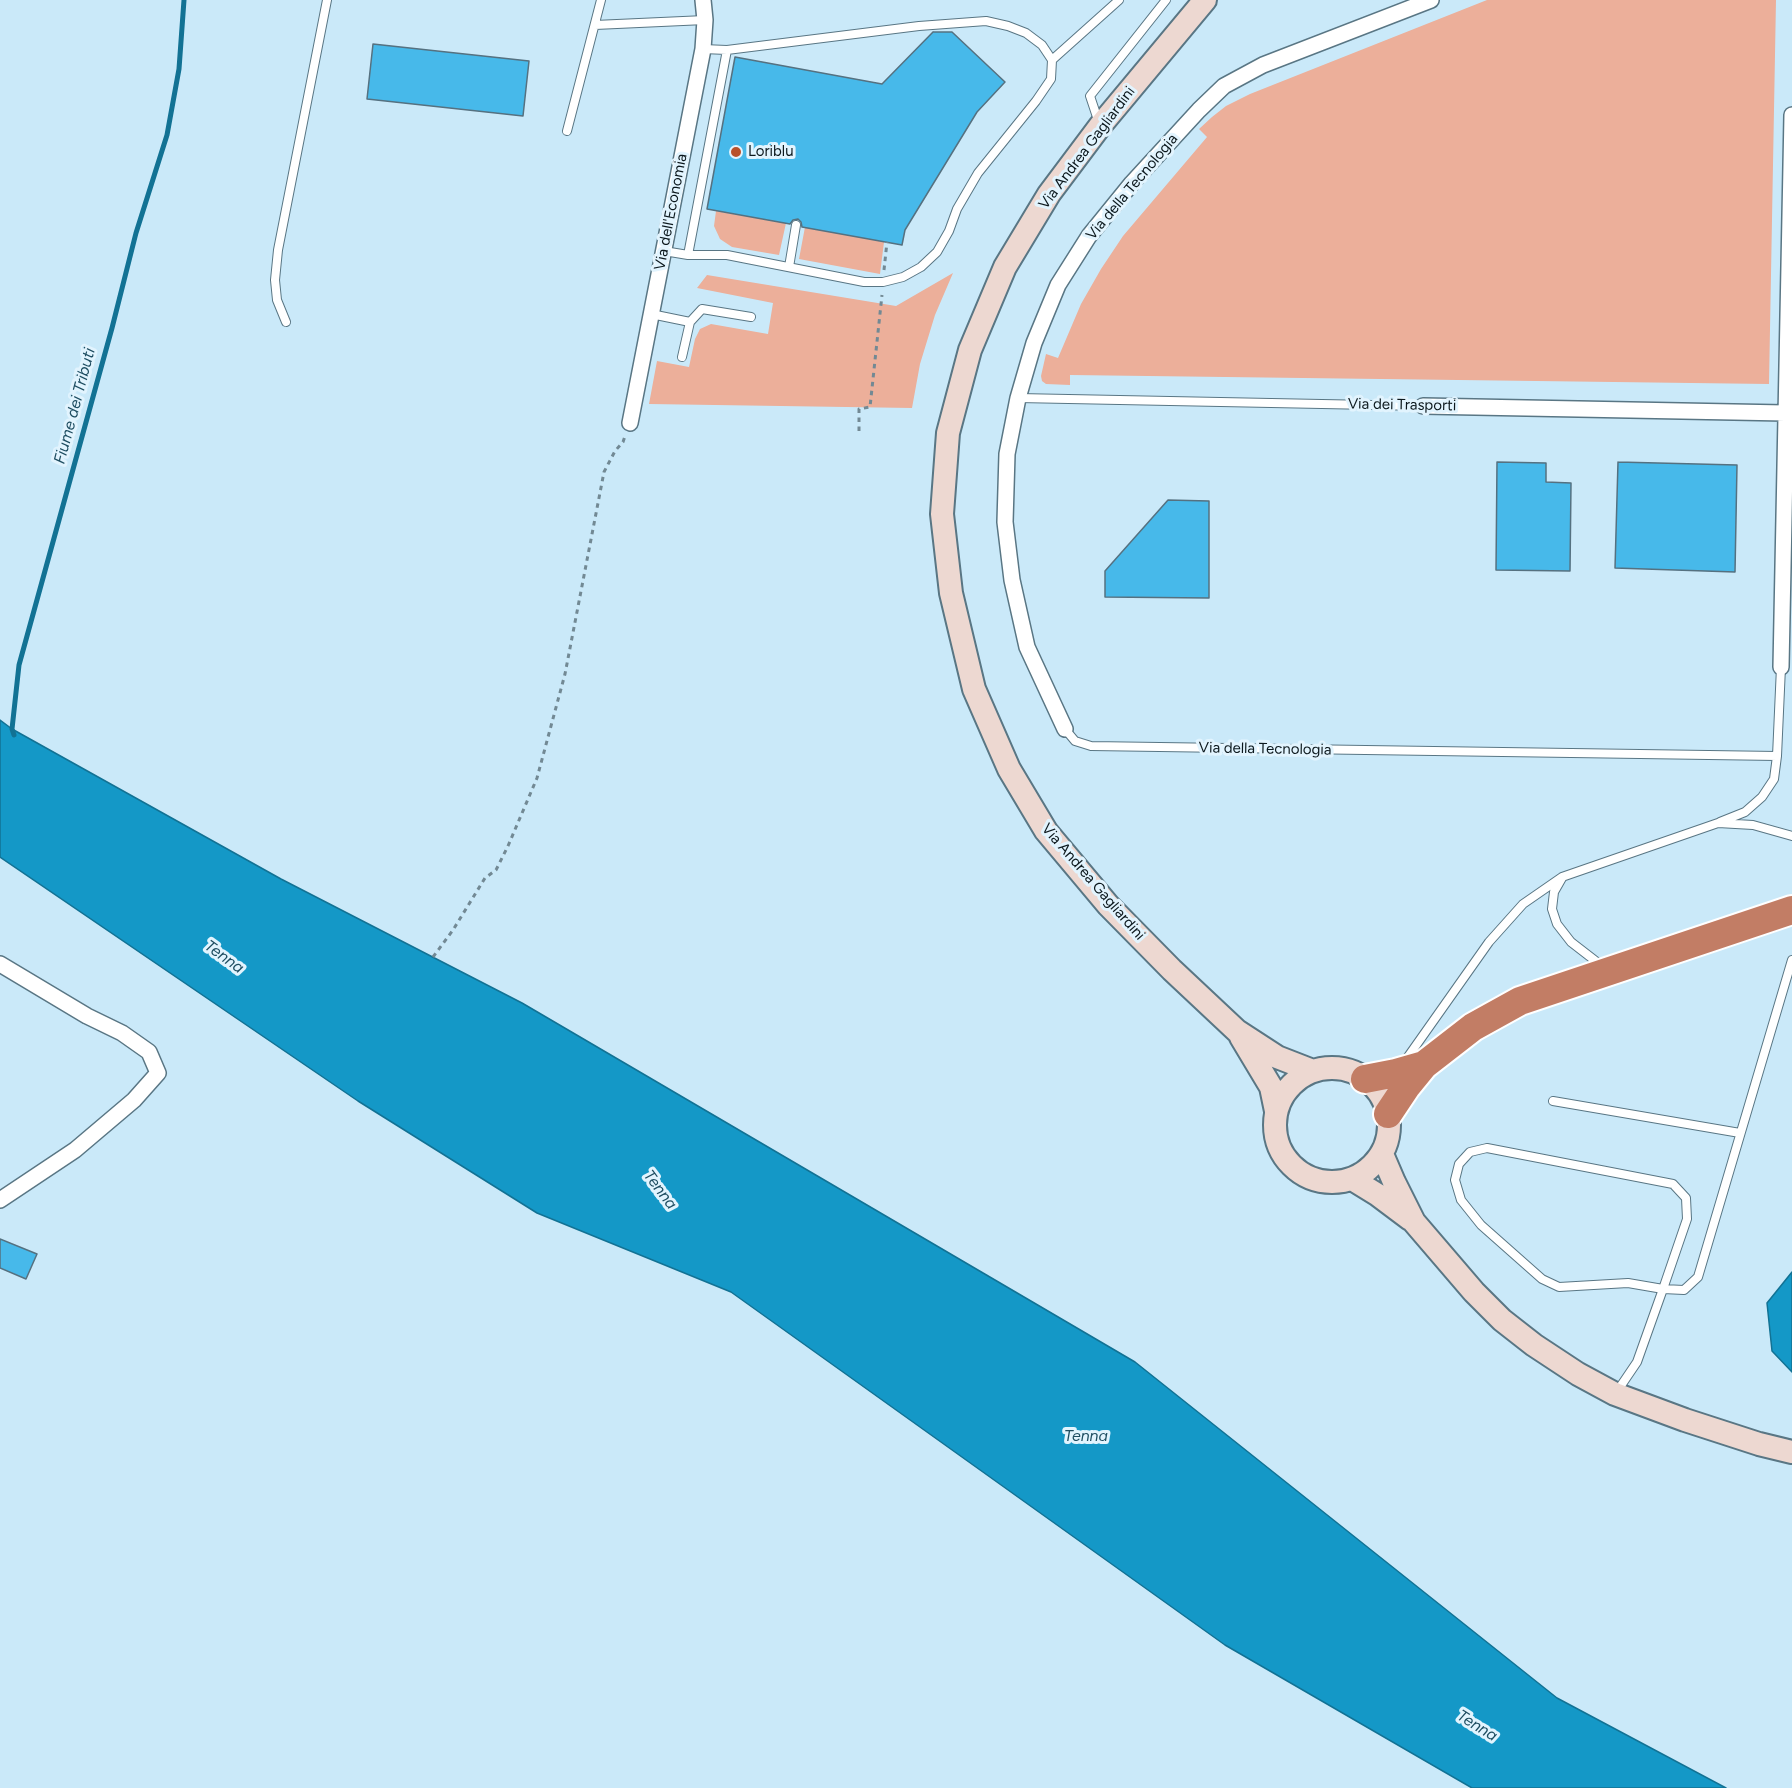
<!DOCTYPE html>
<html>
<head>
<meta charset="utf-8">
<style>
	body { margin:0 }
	canvas { display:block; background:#cae9f9 }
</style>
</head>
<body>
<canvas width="1792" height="1788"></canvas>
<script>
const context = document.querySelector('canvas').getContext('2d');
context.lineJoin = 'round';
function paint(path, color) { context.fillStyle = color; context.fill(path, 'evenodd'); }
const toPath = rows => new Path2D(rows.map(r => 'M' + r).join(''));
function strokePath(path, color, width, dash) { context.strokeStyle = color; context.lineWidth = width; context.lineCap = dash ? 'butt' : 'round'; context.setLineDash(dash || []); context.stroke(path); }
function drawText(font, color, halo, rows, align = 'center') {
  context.font = font + ' Figtree,sans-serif'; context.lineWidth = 6; context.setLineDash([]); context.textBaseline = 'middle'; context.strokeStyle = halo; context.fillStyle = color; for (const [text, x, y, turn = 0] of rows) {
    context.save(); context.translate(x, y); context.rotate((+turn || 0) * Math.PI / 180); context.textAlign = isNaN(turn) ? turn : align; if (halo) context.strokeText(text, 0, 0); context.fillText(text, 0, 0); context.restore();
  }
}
paint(toPath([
	[1487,0,1776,0,1769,384,1070,375,1070,385,1046,384,1042,381,1041,376,1046,354,1058,358,1081,304,1101,269,1123,236,1207,137,1199,129,1212,117,1226,106,1250,94],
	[716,211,786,223,779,255,732,247,720,239,714,226],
	[805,227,884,242,880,274,799,259],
	[953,273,935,315,920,364,912,408,649,404,657,361,689,367,695,339,700,329,711,324,768,334,773,303,697,288,707,275,896,306]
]), '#ecaf9a');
const water = toPath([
	[0,720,12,729,281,879,522,1003,1135,1362,1557,1698,1726,1788,1472,1788,1225,1645,731,1292,537,1213,358,1101,0,857,0,720],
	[1792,1272,1792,1372,1772,1351,1767,1303,1792,1272]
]);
paint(water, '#1498c7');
strokePath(water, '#127294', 1.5);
strokePath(toPath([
	[14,735,12,729,19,665,112,328,136,233,167,135,179,69,184,0]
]), '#127294', 5);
const building = toPath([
	[933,32,952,32,1005,82,977,112,905,230,902,245,802,227,801,222,798,219,793,220,790,224,707,209,735,57,882,84,933,32],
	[373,44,529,61,523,116,367,99,373,44],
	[1497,462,1546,463,1546,482,1571,483,1570,571,1496,570,1497,462],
	[1618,462,1737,465,1735,572,1615,568,1618,462],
	[1168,500,1209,501,1209,598,1105,597,1105,571,1168,500],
	[0,1239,37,1254,26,1279,0,1268,0,1239]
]);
paint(building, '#47b9ea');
strokePath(building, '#557180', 1.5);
const lane = toPath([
	[595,25,705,20],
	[703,49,727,50],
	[1052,60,1119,0],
	[1099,123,1090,96,1166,0],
	[567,131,601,0],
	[664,251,688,255,727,255,864,282,883,282,903,277,921,267,937,252,949,231,957,209,978,173,1036,101,1051,79,1052,60,1042,45,1026,33,1008,26,986,21,919,26,727,50,688,255],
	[789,267,796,225],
	[651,314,690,322],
	[286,322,277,300,275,280,278,250,327,0],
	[682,357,690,322,702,309,751,317],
	[1018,398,1423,406],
	[1065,729,1075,741,1091,746,1777,756,1781,667],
	[1720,822,1745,812,1762,797,1774,779,1777,756],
	[1562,878,1554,892,1552,909,1557,924,1571,942,1602,966],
	[1405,1061,1489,942,1523,904,1562,877,1718,823,1753,825,1792,836],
	[1553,1101,1740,1133],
	[1487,1148,1673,1184,1686,1198,1687,1219,1663,1289,1628,1283,1559,1287,1542,1279,1481,1225,1461,1200,1455,1180,1459,1164,1470,1152,1487,1148],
	[1616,1393,1637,1362,1663,1289,1684,1290,1698,1277,1792,960]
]);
const street = toPath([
	[1423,406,1785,413],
	[630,423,703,49,705,20,703,0],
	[1781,667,1792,115],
	[1065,729,1027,647,1012,580,1005,522,1007,454,1018,398,1034,343,1058,285,1089,236,1132,183,1199,110,1224,86,1263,65,1431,0],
	[0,964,87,1016,122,1033,149,1052,158,1073,134,1100,75,1150,0,1200]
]);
const secondary = toPath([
	[1205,0,1100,126,1049,194,1005,267,970,350,948,433,942,514,951,593,974,689,1009,769,1046,831,1108,905,1172,970,1237,1031,1277,1057,1313,1071],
	[1241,1037,1271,1087,1276,1111],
	'1275 1125a57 57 0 1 1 114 0a57 57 0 1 1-114 0Z',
	[1382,1154,1394,1182,1414,1222,1474,1292,1502,1320,1534,1345,1578,1374,1615,1394,1685,1420,1759,1444,1792,1452],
	[1352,1179,1378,1195,1410,1219]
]);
const highway = toPath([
	[1365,1079,1396,1073,1424,1065],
	[1388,1114,1406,1087,1424,1065,1473,1027,1520,1001,1792,910]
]);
strokePath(lane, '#597684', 10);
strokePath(street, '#597684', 18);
strokePath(secondary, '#597684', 26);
strokePath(highway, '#fff', 32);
strokePath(toPath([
	[884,270,887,242],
	[859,431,859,409,870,407,882,295],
	[433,957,453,930,485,878,496,870,508,846,537,778,565,674,604,472,615,451,623,442,625,436]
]), '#728994', 3, [4.5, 4.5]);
strokePath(lane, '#fff', 8);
strokePath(street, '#fff', 15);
strokePath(secondary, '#edd8d1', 22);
strokePath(highway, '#c27d65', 28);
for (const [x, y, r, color] of [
	[736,152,6,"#b8512a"]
]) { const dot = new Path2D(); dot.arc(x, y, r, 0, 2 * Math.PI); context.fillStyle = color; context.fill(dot); strokePath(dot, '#e2f4fe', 2); }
drawText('15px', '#0c181d', '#e2f4fe', [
	["Via Andrea Gagliardini",1087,148,-53],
	["Via della Tecnologia",1132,187,-50],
	["Via dell'Economia",671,212,-79],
	["Via dei Trasporti",1402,405,1],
	["Via della Tecnologia",1265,749,1],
	["Via Andrea Gagliardini",1093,882,49]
]);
drawText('15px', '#0c181d', '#e2f4fe', [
	["Loriblu",748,152]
], 'left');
drawText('italic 16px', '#1e4d61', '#e2f4fe', [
	["Fiume dei Tributi",75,406,-75],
	["Tenna",224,957,36],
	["Tenna",660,1190,53],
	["Tenna",1086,1436],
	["Tenna",1477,1726,32]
]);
</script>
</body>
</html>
